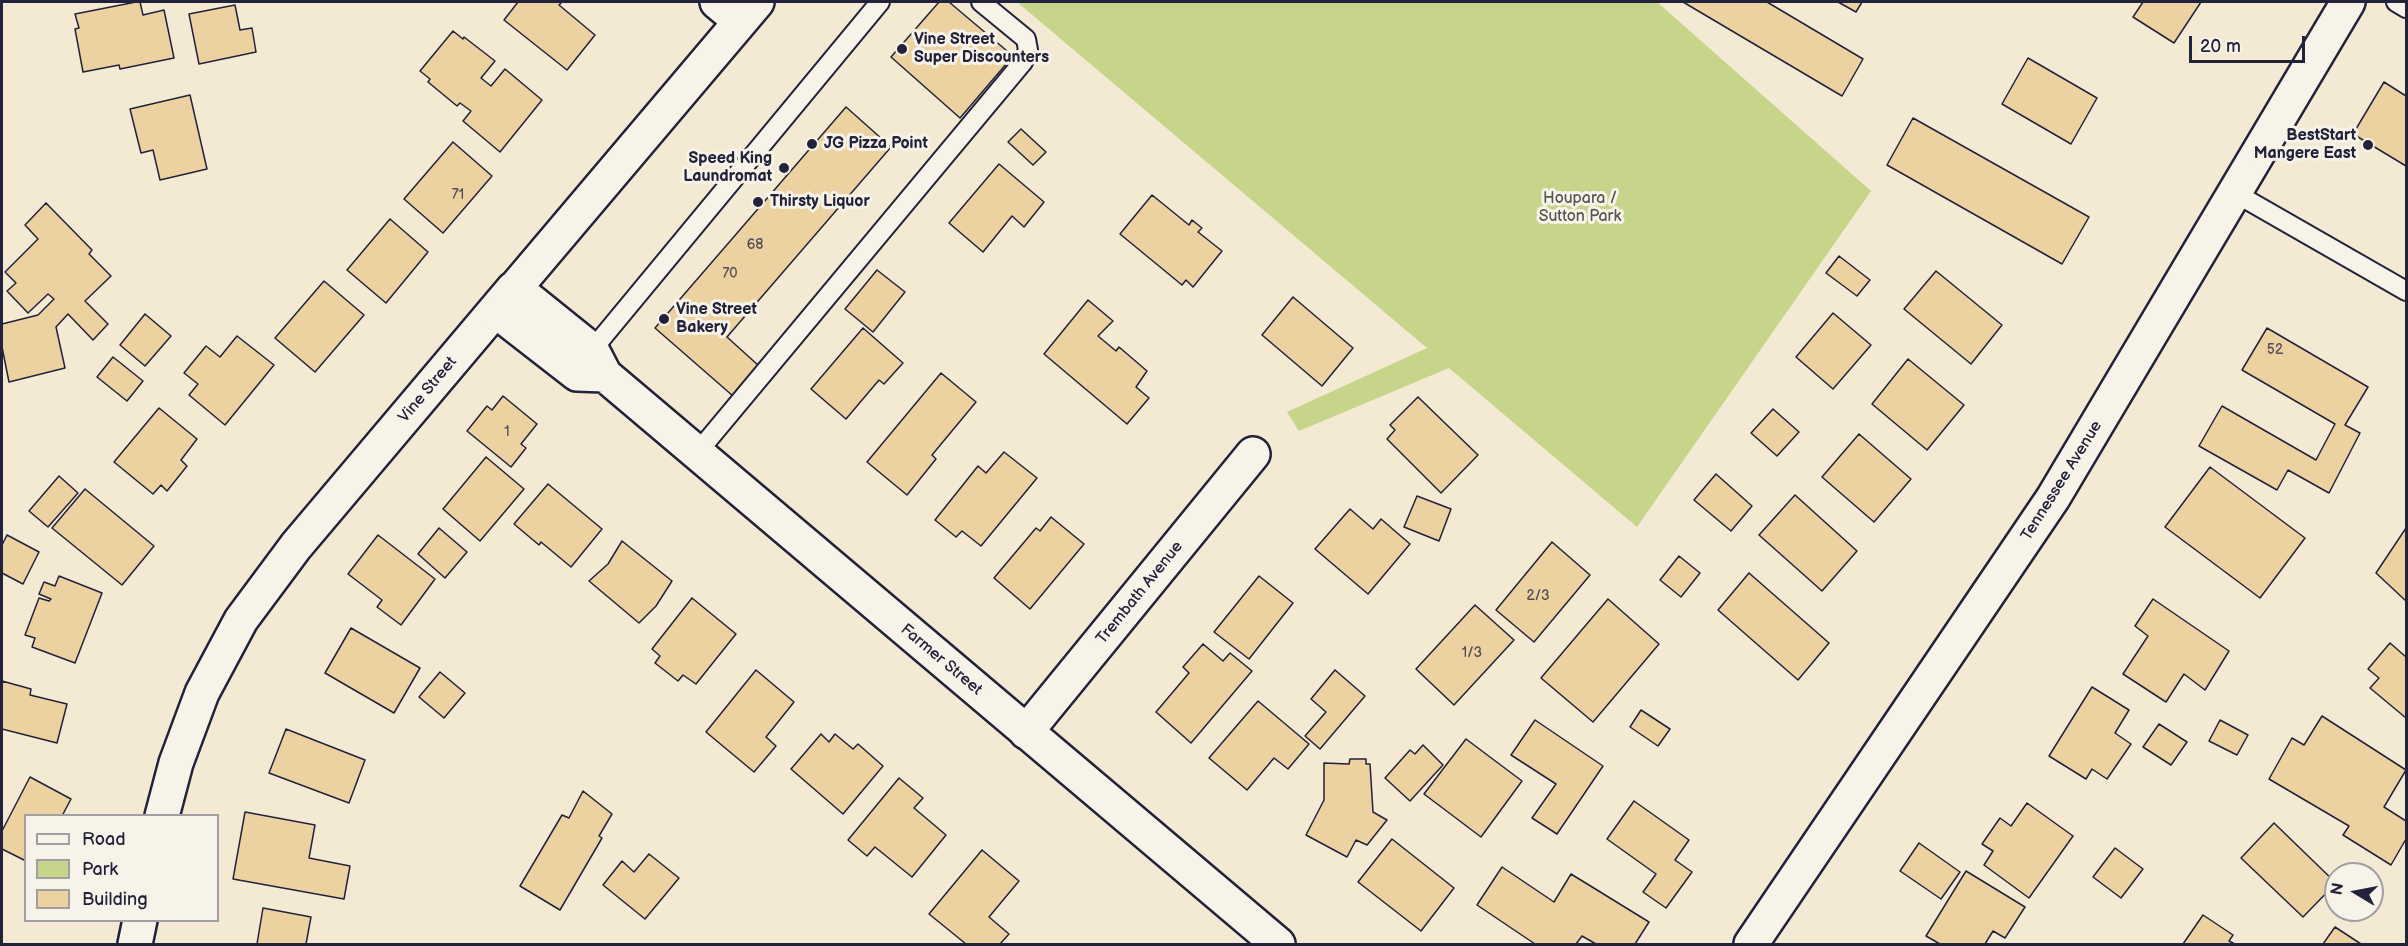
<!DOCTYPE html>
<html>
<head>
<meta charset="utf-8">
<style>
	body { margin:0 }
	#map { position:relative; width:2408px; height:946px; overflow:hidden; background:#f4e9d3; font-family:"Balsamiq Sans",sans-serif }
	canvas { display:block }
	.frame { position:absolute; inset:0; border:3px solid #22223b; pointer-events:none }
	.legend { position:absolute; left:24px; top:814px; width:195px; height:108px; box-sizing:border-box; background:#f7f3e8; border:2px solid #a29fa3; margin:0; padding:8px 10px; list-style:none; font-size:18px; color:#22223b }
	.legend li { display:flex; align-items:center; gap:12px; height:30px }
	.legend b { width:30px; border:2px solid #a29fa3 }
	.north { position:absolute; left:2324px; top:862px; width:60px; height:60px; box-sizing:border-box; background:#f7f3e8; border:2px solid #a29fa3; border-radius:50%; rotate:280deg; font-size:16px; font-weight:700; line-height:24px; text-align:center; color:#22223b }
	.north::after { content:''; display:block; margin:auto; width:21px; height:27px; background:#22223b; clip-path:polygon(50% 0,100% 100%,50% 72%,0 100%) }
	.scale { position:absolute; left:2189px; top:36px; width:116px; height:27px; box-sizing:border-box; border:3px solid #22223b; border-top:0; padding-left:8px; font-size:18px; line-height:21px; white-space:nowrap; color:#22223b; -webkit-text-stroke:4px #f7f3e8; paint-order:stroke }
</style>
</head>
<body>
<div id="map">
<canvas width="2408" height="946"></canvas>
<div class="frame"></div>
<ul class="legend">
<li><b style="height:8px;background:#f7f3e8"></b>Road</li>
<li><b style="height:16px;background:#c6d589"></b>Park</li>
<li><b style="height:16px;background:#ecd1a1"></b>Building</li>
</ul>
<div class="north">N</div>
<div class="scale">20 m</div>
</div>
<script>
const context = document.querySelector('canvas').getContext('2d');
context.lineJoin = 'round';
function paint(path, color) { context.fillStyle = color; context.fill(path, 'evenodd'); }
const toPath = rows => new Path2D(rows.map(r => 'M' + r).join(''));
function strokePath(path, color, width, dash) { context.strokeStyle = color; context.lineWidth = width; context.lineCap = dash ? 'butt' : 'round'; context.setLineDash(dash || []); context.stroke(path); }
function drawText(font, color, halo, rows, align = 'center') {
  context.font = font + ' "Balsamiq Sans",sans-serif'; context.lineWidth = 6; context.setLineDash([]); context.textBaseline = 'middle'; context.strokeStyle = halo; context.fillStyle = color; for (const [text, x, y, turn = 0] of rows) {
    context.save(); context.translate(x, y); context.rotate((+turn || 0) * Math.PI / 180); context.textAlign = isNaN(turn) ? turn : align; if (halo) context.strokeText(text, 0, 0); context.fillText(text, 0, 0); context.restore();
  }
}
paint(toPath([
	[1017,2,1657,2,1871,191,1637,527,1449,368,1299,431,1287,412,1427,348]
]), '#c6d589');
const building = toPath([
	[136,2,140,2,143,15,164,10,174,58,120,69,119,65,83,72,75,29,79,28,75,14,136,2],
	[518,2,562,2,559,5,595,35,567,70,504,20,518,2],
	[939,2,949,2,1013,56,960,118,891,57,939,2],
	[1683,2,1767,2,1863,59,1842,96,1683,2],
	[1838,2,1862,2,1856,12,1838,2],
	[2143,2,2201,2,2174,43,2133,17,2143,2],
	[235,5,240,30,252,28,256,52,199,64,189,14,235,5],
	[453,31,463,39,464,37,495,61,481,78,491,86,505,69,542,100,500,152,463,121,471,111,460,103,457,106,428,82,430,79,420,71,453,31],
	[2028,58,2097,98,2071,144,2002,104,2028,58],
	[2384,82,2406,96,2406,166,2353,134,2384,82],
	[190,95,207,169,160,180,153,150,141,153,130,109,190,95],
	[846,107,891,147,727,337,759,366,733,396,655,328,846,107],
	[1913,118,2089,217,2062,264,1887,165,1913,118],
	[1021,129,1046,152,1033,165,1008,142,1021,129],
	[453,142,492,176,443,233,404,199,453,142],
	[999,164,1044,202,1024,227,1012,216,983,252,949,223,999,164],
	[1152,195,1189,225,1192,220,1202,228,1198,232,1222,251,1193,287,1186,280,1182,285,1120,234,1152,195],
	[46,203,92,250,89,254,111,276,85,301,108,324,93,340,68,314,56,327,65,368,9,382,2,347,2,324,38,315,54,299,48,294,28,313,7,291,16,283,5,272,38,239,25,225,46,203],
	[390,219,428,252,386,303,347,270,390,219],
	[1839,256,1870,280,1857,296,1826,273,1839,256],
	[877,270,905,292,873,332,845,309,877,270],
	[1936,271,2002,325,1971,364,1904,309,1936,271],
	[324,281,364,315,315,372,275,338,324,281],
	[1293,297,1353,348,1322,386,1262,335,1293,297],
	[1088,300,1113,321,1098,336,1116,351,1119,347,1147,371,1136,387,1149,398,1127,424,1044,354,1088,300],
	[1833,313,1871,345,1833,389,1796,357,1833,313],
	[145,314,171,336,145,366,120,345,145,314],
	[863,328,903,363,884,384,879,380,846,419,811,389,863,328],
	[2267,328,2368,387,2345,425,2360,433,2329,493,2288,470,2277,490,2199,446,2222,406,2316,460,2335,424,2242,370,2267,328],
	[237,336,274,365,225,425,189,395,198,384,184,373,206,346,220,357,237,336],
	[113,357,143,381,127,401,97,377,113,357],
	[1908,359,1964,405,1927,450,1872,404,1908,359],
	[941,373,976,402,932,455,936,459,907,495,867,462,941,373],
	[503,396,537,424,521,444,526,448,511,467,467,431,487,406,492,410,503,396],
	[1418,397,1478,455,1441,493,1387,439,1395,430,1390,425,1418,397],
	[159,408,197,439,181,460,187,466,167,491,161,485,153,494,114,462,159,408],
	[1773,409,1799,432,1777,456,1751,433,1773,409],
	[1859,434,1911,479,1874,522,1822,477,1859,434],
	[1004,452,1037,478,981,546,962,531,956,537,935,520,978,466,986,473,1004,452],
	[486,457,524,489,480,541,443,509,486,457],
	[2210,467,2305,538,2260,598,2165,527,2210,467],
	[1716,474,1752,506,1731,531,1694,500,1716,474],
	[59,476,78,493,48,527,29,511,59,476],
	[548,484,602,529,571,567,541,542,539,545,514,524,548,484],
	[85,489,154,546,122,585,52,528,85,489],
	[1795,495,1857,551,1822,591,1759,535,1795,495],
	[1417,496,1451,509,1439,541,1404,527,1417,496],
	[1350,509,1373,529,1381,519,1410,544,1368,594,1315,549,1350,509],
	[1051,517,1084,544,1030,609,994,578,1036,528,1040,531,1051,517],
	[439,528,467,552,445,578,418,554,439,528],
	[2406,528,2406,601,2376,573,2406,528],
	[7,535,39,552,23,584,2,573,2,545,7,535],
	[378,535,435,579,401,625,377,607,382,600,348,574,378,535],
	[622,541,672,581,656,606,639,623,589,581,608,564,622,541],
	[1552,542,1590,575,1534,642,1496,610,1552,542],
	[1679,556,1700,573,1681,597,1660,580,1679,556],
	[1749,573,1829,643,1798,680,1718,610,1749,573],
	[59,576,102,593,75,663,32,647,35,638,25,635,39,598,49,601,51,599,39,594,44,582,55,586,59,576],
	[1259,576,1293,603,1249,659,1214,632,1259,576],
	[692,598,736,634,696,684,683,675,678,681,655,663,660,656,652,649,692,598],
	[1608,599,1659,644,1593,722,1541,678,1608,599],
	[2153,599,2229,651,2205,690,2184,674,2166,702,2123,674,2148,636,2135,626,2153,599],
	[1475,605,1514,640,1454,705,1416,669,1475,605],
	[351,628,420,668,394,713,325,673,351,628],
	[2390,643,2406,657,2406,718,2370,688,2379,678,2368,669,2390,643],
	[1203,644,1223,661,1230,653,1252,671,1191,743,1156,712,1189,673,1183,667,1203,644],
	[756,670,794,702,766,737,776,746,754,772,706,732,756,670],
	[1335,670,1365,696,1320,749,1305,736,1326,712,1311,699,1335,670],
	[440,672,465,693,444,718,419,697,440,672],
	[2,681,31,689,30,695,67,704,57,743,2,729,2,681],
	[2092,687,2129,710,2115,733,2131,744,2107,779,2092,769,2086,779,2049,756,2092,687],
	[1258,701,1309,744,1288,769,1274,758,1247,790,1209,758,1258,701],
	[1641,710,1670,729,1658,746,1630,727,1641,710],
	[2322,716,2406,770,2384,807,2406,821,2406,839,2391,865,2343,835,2349,826,2269,779,2292,738,2304,745,2322,716],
	[1535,720,1603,766,1557,834,1532,818,1556,784,1511,755,1535,720],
	[2220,720,2248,735,2237,755,2209,741,2220,720],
	[2159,724,2187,742,2171,765,2143,747,2159,724],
	[286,729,365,760,349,803,269,773,286,729],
	[821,734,829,742,835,734,853,749,858,744,883,766,843,814,791,769,821,734],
	[1466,739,1522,781,1481,837,1424,794,1466,739],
	[1423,745,1443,765,1410,801,1385,778,1410,750,1415,754,1423,745],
	[1350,759,1366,759,1366,764,1370,764,1373,812,1387,820,1367,845,1356,840,1347,857,1306,835,1324,800,1324,763,1349,764,1350,759],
	[30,777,71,799,62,816,26,816,26,861,2,849,2,831,30,777],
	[899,778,923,798,914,808,946,835,912,877,875,847,867,856,848,840,899,778],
	[583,791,612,814,599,836,602,838,560,910,520,886,562,815,569,818,583,791],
	[1634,801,1689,840,1675,860,1692,872,1666,908,1643,892,1656,874,1607,839,1634,801],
	[2027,803,2073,836,2029,898,1984,865,1993,851,1982,844,2000,818,2011,826,2027,803],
	[245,812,315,825,309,858,350,866,344,899,233,879,245,812],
	[2274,823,2336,883,2303,917,2241,858,2274,823],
	[1392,839,1454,888,1421,931,1358,882,1392,839],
	[1919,843,1960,872,1941,899,1900,871,1919,843],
	[2115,848,2143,869,2121,898,2093,877,2115,848],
	[982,850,1019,881,989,917,1009,934,1000,944,966,944,929,914,982,850],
	[649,854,679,878,645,919,603,885,622,861,634,872,649,854],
	[1502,867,1554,902,1571,874,1649,922,1635,944,1596,944,1582,936,1576,944,1535,944,1477,905,1502,867],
	[1966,871,2025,907,2005,938,1993,931,1985,944,1940,944,1926,936,1966,871],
	[263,908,311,917,306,944,257,944,263,908],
	[2203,915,2233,935,2229,941,2235,944,2183,944,2203,915],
	[2335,927,2361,944,2323,944,2335,927]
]);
paint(building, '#ecd1a1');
strokePath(building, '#22223b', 1.5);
const lane = toPath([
	[2396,2,2406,8],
	[2235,193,2406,291],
	[592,350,880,2],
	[697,453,1023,62,1028,50,1026,39,981,2]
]);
const street = toPath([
	[717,2,740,21],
	[1026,732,1253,454],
	[162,816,176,763,202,693,241,620,296,546,513,289],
	[135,944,140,920]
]);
const secondary = toPath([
	[757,2,515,288,592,350,605,375,1278,944],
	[496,311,577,374,605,375],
	[1751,944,2053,498,2348,2]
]);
strokePath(lane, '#22223b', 22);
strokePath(street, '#22223b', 38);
strokePath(secondary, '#22223b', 38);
strokePath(lane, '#f7f3e8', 18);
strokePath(street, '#f7f3e8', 33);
strokePath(secondary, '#f7f3e8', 33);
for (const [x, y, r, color] of [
	[902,49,6,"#22223b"],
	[812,144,6,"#22223b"],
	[2368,145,6,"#22223b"],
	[784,168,6,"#22223b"],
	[758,202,6,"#22223b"],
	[664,319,6,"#22223b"]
]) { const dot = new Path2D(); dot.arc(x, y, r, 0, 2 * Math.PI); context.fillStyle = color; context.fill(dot); strokePath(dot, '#f7f3e8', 2); }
drawText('14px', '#544e54', null, [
	["71",458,195],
	["68",755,245],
	["70",730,274],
	["52",2275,350],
	["1",507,432],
	["2/3",1538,596],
	["1/3",1472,653]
]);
drawText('bold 16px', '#22223b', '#f7f3e8', [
	["Vine Street",914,40],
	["Super Discounters",914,58],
	["BestStart",2356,136,"right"],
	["Mangere East",2356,154,"right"],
	["JG Pizza Point",824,144],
	["Speed King",772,159,"right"],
	["Laundromat",772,177,"right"],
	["Thirsty Liquor",770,202],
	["Vine Street",676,310],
	["Bakery",676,328]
], 'left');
drawText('16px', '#535852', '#f7f3e8', [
	["Houpara /",1580,199],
	["Sutton Park",1580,217]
]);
drawText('16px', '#22223b', '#f7f3e8', [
	["Vine Street",428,390,-50],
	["Tennessee Avenue",2062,481,-58],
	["Trembath Avenue",1140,593,-51],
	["Farmer Street",941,660,40]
]);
</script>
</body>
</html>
